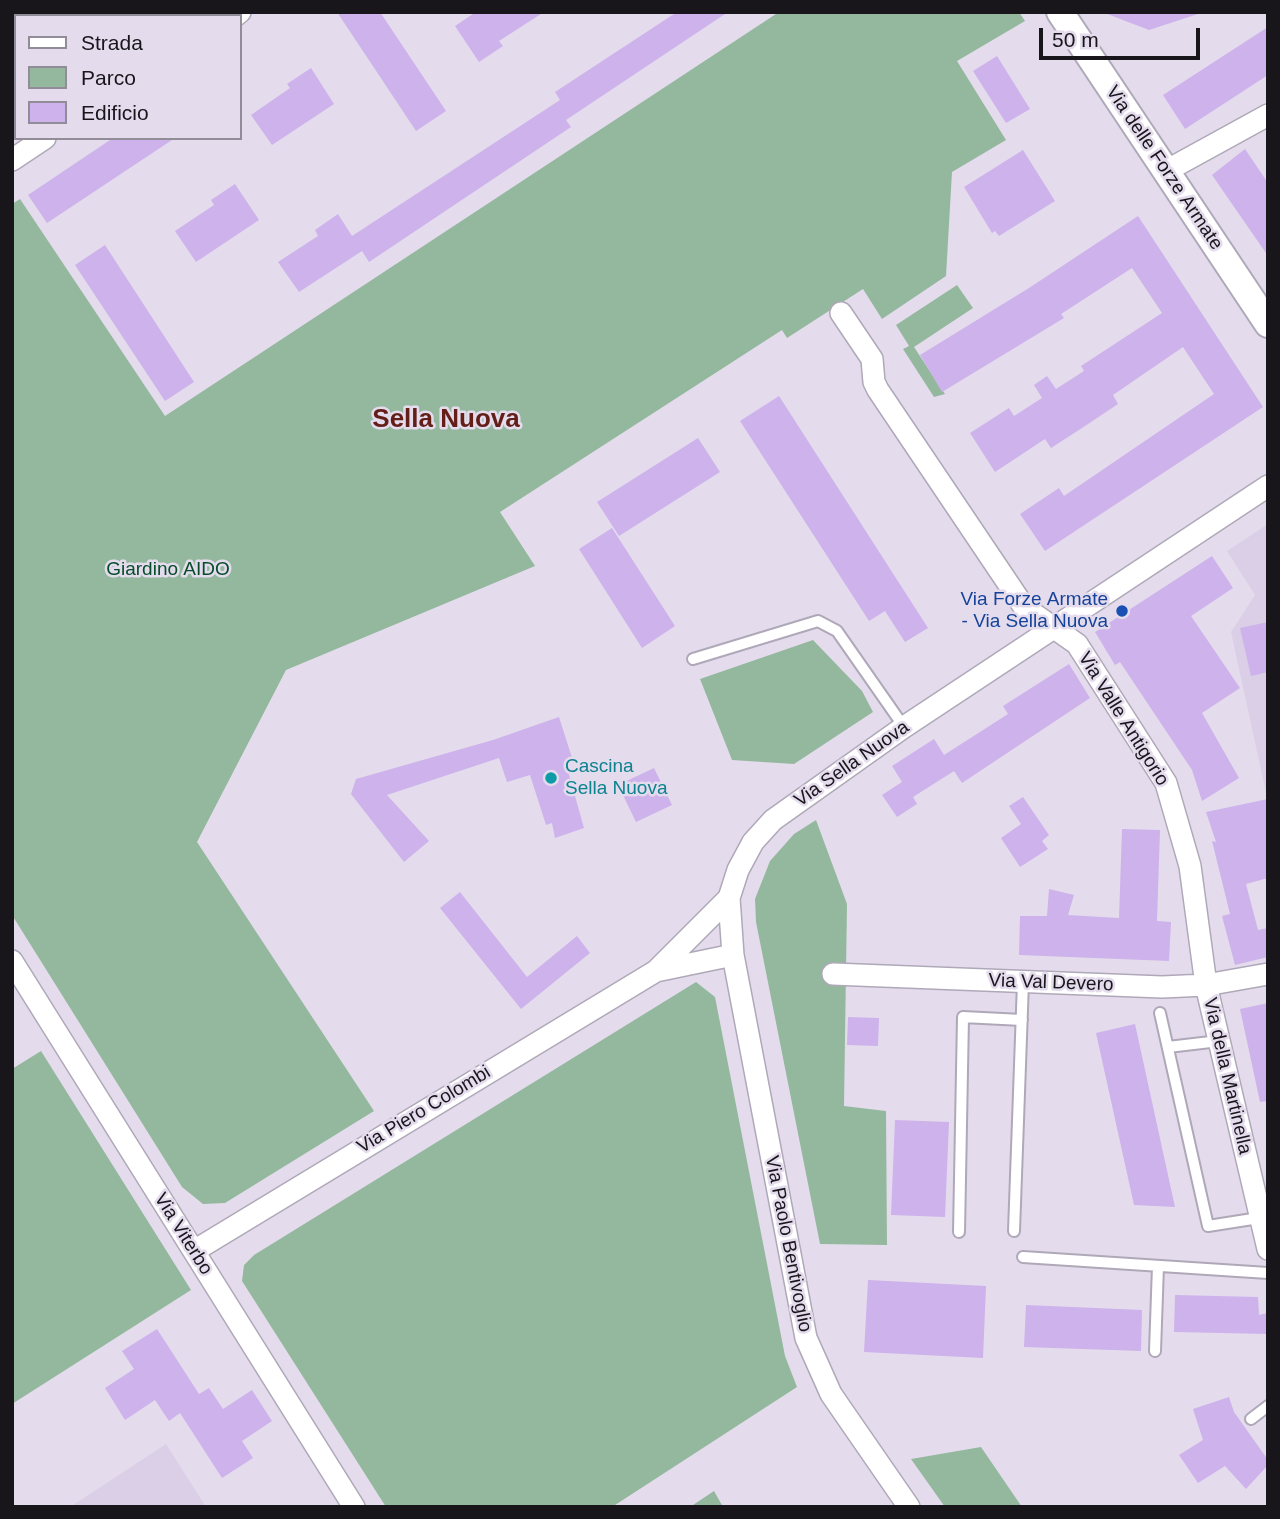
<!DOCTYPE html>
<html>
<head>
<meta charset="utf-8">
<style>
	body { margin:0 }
	#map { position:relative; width:1280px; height:1519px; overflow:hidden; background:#e4dced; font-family:Arial,sans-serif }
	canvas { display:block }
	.frame { position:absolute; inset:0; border:14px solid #18151b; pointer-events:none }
	.legend { position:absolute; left:14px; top:14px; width:228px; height:126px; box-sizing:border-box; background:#e4dced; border:2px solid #928c99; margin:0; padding:9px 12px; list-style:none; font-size:21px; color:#18151b }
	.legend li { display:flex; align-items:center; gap:14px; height:35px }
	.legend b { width:35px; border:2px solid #928c99 }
	.scale { position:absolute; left:1039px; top:28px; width:161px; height:32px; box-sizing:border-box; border:4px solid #18151b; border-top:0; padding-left:9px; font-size:21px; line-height:24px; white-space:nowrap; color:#18151b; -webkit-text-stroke:5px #e4dced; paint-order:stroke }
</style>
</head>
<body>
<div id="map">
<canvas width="1280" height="1519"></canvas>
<div class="frame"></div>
<ul class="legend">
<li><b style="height:9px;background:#fff"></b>Strada</li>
<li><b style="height:19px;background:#94b89e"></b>Parco</li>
<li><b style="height:19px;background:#cdb2eb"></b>Edificio</li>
</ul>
<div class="scale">50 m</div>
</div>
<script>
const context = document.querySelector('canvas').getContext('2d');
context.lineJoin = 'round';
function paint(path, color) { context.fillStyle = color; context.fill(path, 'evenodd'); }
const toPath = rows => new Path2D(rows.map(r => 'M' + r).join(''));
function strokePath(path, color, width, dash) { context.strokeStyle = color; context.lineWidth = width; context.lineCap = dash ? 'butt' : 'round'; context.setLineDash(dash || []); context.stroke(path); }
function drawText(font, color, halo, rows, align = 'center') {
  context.font = font + ' Arial,sans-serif'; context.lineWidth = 5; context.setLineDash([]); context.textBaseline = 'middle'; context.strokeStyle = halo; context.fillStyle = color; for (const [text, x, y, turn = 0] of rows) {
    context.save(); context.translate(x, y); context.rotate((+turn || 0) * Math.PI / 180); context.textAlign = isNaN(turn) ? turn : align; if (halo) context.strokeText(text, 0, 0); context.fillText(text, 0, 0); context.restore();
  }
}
paint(toPath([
	[1268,524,1268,802,1231,632,1255,595,1227,551],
	[166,1444,206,1507,70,1507]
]), '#dacfe7');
paint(toPath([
	[779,12,1019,12,1025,21,957,61,1006,140,952,172,946,276,882,319,863,289,787,338,782,330,500,512,535,566,286,670,197,842,374,1111,225,1203,203,1204,182,1187,12,915,12,204,20,199,165,416],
	[957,285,973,308,914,347,945,394,934,397,903,349,909,346,896,325],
	[813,640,862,691,873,712,794,764,732,760,700,679],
	[816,820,847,904,844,1106,886,1111,887,1245,820,1244,756,922,755,899,770,861,794,834],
	[696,982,715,997,785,1356,797,1387,612,1507,386,1507,242,1281,244,1265,254,1255],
	[41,1051,191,1290,12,1404,12,1069],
	[981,1447,1022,1507,945,1507,911,1459],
	[714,1491,723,1507,690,1507]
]), '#94b89e');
paint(toPath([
	[337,12,380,12,446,111,416,131],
	[476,12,544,12,499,41,503,46,479,62,455,26],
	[677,12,728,12,566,120,571,127,369,262,362,251,299,292,278,262,318,236,315,230,338,214,352,236,560,100,555,92],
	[1102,12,1197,12,1198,14,1149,30],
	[1268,27,1268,75,1185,129,1163,95],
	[997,56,1030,109,1006,123,973,71],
	[311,68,334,104,272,145,251,115,290,88,287,84],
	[113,138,175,138,47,223,28,195],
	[1245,149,1268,183,1268,256,1212,175],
	[1023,150,1055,201,999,236,995,231,992,233,964,187],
	[235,184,259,220,196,262,175,231,214,205,211,200],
	[1138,216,1263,407,1045,551,1020,514,1059,488,1064,496,1214,394,1183,347,1113,395,1118,404,1082,428,1051,448,1045,439,995,472,970,433,1009,408,1014,416,1042,398,1034,385,1047,376,1056,389,1084,371,1081,366,1162,313,1132,268,1061,314,1064,318,942,392,920,355,1029,288],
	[105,245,194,382,165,401,75,265],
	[779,396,928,628,905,642,885,611,869,621,740,421],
	[698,438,720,472,619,536,597,502],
	[612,528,675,626,642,648,579,549],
	[1212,556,1233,588,1191,616,1240,688,1202,713,1239,778,1202,801,1192,770,1120,662,1115,665,1095,632],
	[1268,622,1268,672,1251,676,1240,628],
	[1069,664,1090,698,962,783,954,771,913,797,917,804,897,817,882,795,902,782,892,766,934,739,944,755,1008,714,1003,706],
	[559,717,573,761,566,764,584,828,555,838,552,823,546,825,530,775,507,782,499,758,387,795,429,841,404,862,351,794,356,779,493,740],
	[654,768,672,805,636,822,618,785],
	[1023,797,1049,835,1042,841,1048,849,1020,867,1001,838,1021,824,1009,806],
	[1268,799,1268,878,1246,884,1258,930,1268,928,1268,957,1235,965,1222,916,1230,914,1212,841,1216,842,1206,812],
	[1122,829,1160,830,1157,921,1171,922,1169,961,1019,955,1020,916,1047,916,1049,889,1074,895,1068,915,1119,918],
	[460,892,527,977,577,936,590,953,521,1009,440,908],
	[1268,1003,1268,1101,1260,1102,1240,1009],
	[848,1017,879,1018,878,1046,847,1045],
	[1135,1024,1175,1207,1134,1205,1096,1033],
	[895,1120,949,1122,945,1217,891,1215],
	[868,1280,986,1286,983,1358,864,1352],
	[1175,1295,1258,1297,1259,1315,1268,1313,1268,1334,1174,1332],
	[1026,1305,1142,1310,1141,1351,1024,1347],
	[157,1329,199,1394,209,1388,223,1409,252,1390,272,1421,242,1441,253,1458,222,1478,180,1413,169,1421,155,1400,125,1420,105,1388,134,1369,122,1351],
	[1229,1397,1234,1412,1268,1460,1268,1465,1246,1489,1225,1466,1198,1483,1179,1455,1203,1440,1193,1409]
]), '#cdb2eb');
const service = toPath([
	[693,659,818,621,837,631,904,727],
	[1160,1013,1208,1226,1259,1218],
	[1168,1047,1219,1041],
	[1014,1231,1023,982],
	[959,1232,963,1017,1022,1020],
	[1023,1257,1268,1273],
	[1155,1351,1158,1266],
	[1251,1419,1268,1406]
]);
const minor = toPath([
	[216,12,218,16],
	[235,16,240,12],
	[12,160,45,138],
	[1166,171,1268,115],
	[841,313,872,359,874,382,878,390,1024,607,1077,644,1166,783,1190,866,1206,985,1268,1249],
	[12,961,354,1507],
	[656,971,733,955],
	[833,974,1162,987,1206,985,1268,974],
	[194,1251,656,971,729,898],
	[909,1507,831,1394,806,1338,733,955,729,898,738,870,753,842,773,820,904,727,1268,486]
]);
const tertiary = toPath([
	[1060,12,1268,324]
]);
strokePath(service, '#afa8b8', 14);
strokePath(minor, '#afa8b8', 24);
strokePath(tertiary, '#afa8b8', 30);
strokePath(service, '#fff', 10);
strokePath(minor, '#fff', 21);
strokePath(tertiary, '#fff', 26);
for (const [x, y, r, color] of [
	[1122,611,7,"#1a4fb4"],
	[551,778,7,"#0f9aa8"]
]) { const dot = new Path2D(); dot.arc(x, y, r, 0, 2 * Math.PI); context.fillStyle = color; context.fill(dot); strokePath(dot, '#e4dced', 2.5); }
drawText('19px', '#18151b', '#e4dced', [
	["Via delle Forze Armate",1164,168,56],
	["Via Valle Antigorio",1123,719,58],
	["Via Sella Nuova",852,764,-35],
	["Via Val Devero",1051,983,2],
	["Via della Martinella",1227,1076,77],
	["Via Piero Colombi",424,1110,-31],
	["Via Viterbo",183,1234,58],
	["Via Paolo Bentivoglio",788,1244,79]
]);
drawText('19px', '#054d28', '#e4dced', [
	["Giardino AIDO",168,570]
]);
drawText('19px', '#164399', '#e4dced', [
	["Via Forze Armate",1108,600],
	["- Via Sella Nuova",1108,622]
], 'right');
drawText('19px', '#0d838f', '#e4dced', [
	["Cascina",565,767],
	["Sella Nuova",565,789]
], 'left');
drawText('bold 26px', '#631e18', '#e4dced', [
	["Sella Nuova",446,420]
]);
</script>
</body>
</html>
